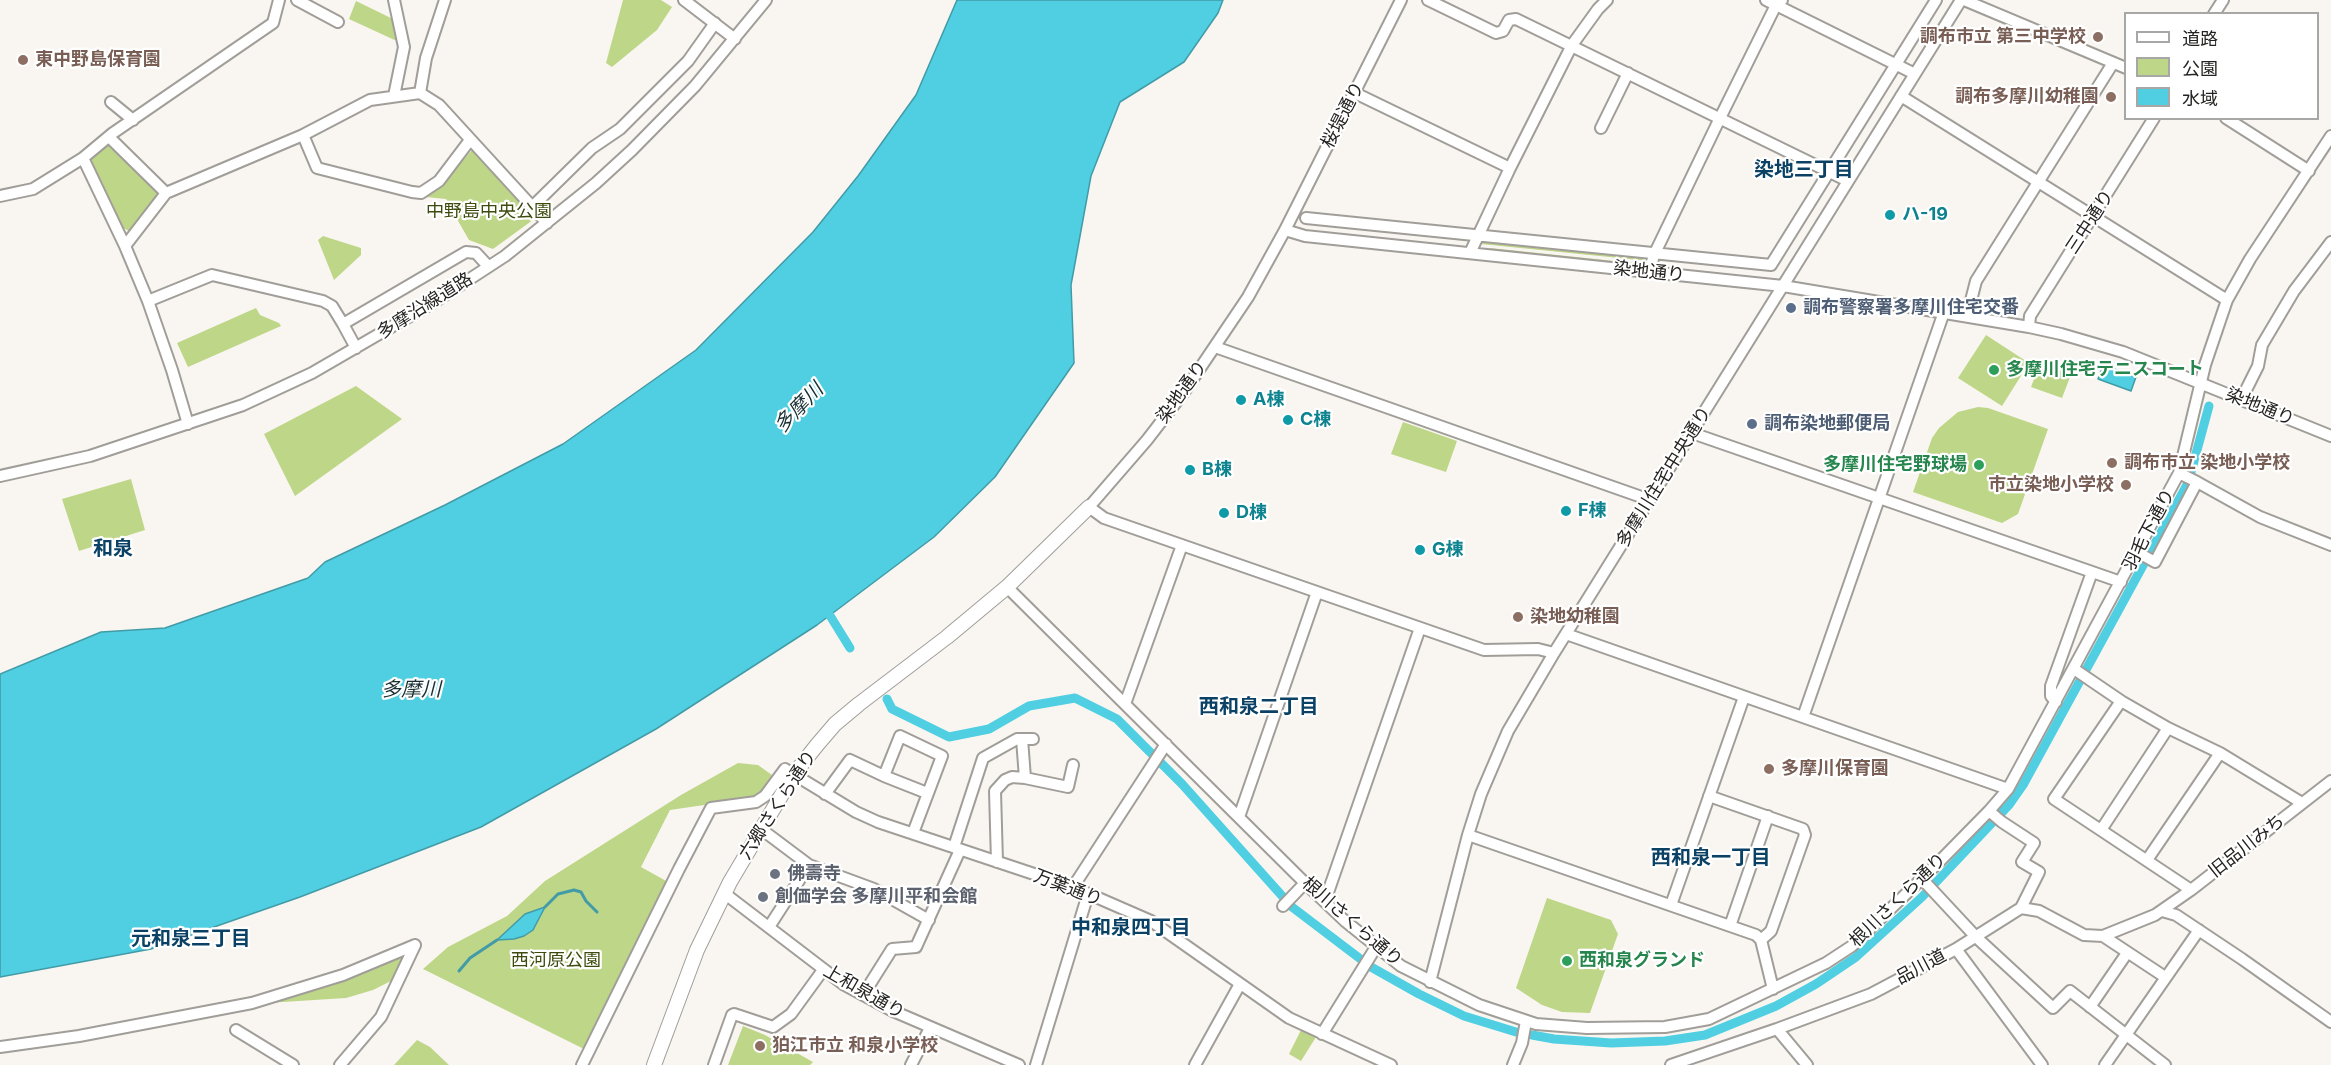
<!DOCTYPE html>
<html>
<head>
<meta charset="utf-8">
<style>
	body { margin:0 }
	#map { position:relative; width:2331px; height:1065px; overflow:hidden; background:#f9f6f1; font-family:Inter,"Noto Sans JP",sans-serif }
	canvas { display:block }
	.legend { position:absolute; left:2124px; top:12px; width:195px; height:108px; box-sizing:border-box; background:#fff; border:2px solid #a7a7a6; margin:0; padding:8px 10px; list-style:none; font-size:18px; color:#242321 }
	.legend li { display:flex; align-items:center; gap:12px; height:30px }
	.legend b { width:30px; border:2px solid #a7a7a6 }
</style>
</head>
<body>
<div id="map">
<canvas width="2331" height="1065"></canvas>
<ul class="legend">
<li><b style="height:8px;background:#fff"></b>道路</li>
<li><b style="height:16px;background:#bed687"></b>公園</li>
<li><b style="height:16px;background:#4fcfe1"></b>水域</li>
</ul>
</div>
<script>
const context = document.querySelector('canvas').getContext('2d');
context.lineJoin = 'round';
function paint(path, color) { context.fillStyle = color; context.fill(path, 'evenodd'); }
const toPath = rows => new Path2D(rows.map(r => 'M' + r).join(''));
function strokePath(path, color, width, dash) { context.strokeStyle = color; context.lineWidth = width; context.lineCap = dash ? 'butt' : 'round'; context.setLineDash(dash || []); context.stroke(path); }
function drawText(font, color, halo, rows, align = 'center') {
  context.font = font + ' Inter,"Noto Sans JP",sans-serif'; context.lineWidth = 4.5; context.setLineDash([]); context.textBaseline = 'middle'; context.strokeStyle = halo; context.fillStyle = color; for (const [text, x, y, turn = 0] of rows) {
    context.save(); context.translate(x, y); context.rotate((+turn || 0) * Math.PI / 180); context.textAlign = isNaN(turn) ? turn : align; if (halo) context.strokeText(text, 0, 0); context.fillText(text, 0, 0); context.restore();
  }
}
paint(toPath([
	[623,0,661,0,672,7,657,30,612,67,606,63],
	[356,1,395,20,401,43,349,19],
	[108,143,157,190,158,195,132,230,129,231,121,227,90,161,91,157],
	[472,150,537,217,493,249,469,240,457,219,447,211,450,204,446,199,426,197,426,195,442,184],
	[323,236,361,248,361,255,334,280,318,240],
	[1479,241,1648,257,1649,261,1481,244,1478,243],
	[1490,248,1634,263,1636,264,1490,250],
	[256,308,260,315,279,323,281,326,188,367,177,343],
	[1986,335,2029,363,2002,406,1958,378],
	[2041,361,2072,372,2062,398,2031,387],
	[356,386,402,419,295,496,264,434],
	[1978,407,1988,408,2048,429,2018,514,2002,523,1913,492,1932,438,1939,428,1958,412],
	[1403,422,1457,441,1446,472,1391,454],
	[131,479,145,530,79,551,62,499],
	[738,763,758,765,772,775,760,794,752,798,670,810,641,867,668,882,586,1050,423,969,448,947,507,916,545,881,681,795],
	[1547,898,1611,920,1618,934,1590,1013,1562,1012,1542,1005,1516,988],
	[407,953,393,980,373,990,346,998,267,1003,361,974],
	[743,1026,765,1035,813,1062,810,1065,728,1065],
	[1301,1030,1316,1037,1301,1061,1289,1054],
	[417,1040,430,1047,449,1065,394,1065]
]), '#bed687');
const water = toPath([
	[957,0,1223,0,1218,13,1184,62,1120,102,1091,176,1071,285,1074,363,995,477,934,537,817,625,656,729,481,827,300,897,151,949,0,977,0,674,101,632,165,628,308,578,325,562,445,505,563,444,696,350,813,232,858,176,916,95,957,0],
	[2103,365,2136,377,2131,391,2098,379,2103,365],
	[545,907,533,930,524,936,514,939,497,940,525,914,545,907]
]);
paint(water, '#4fcfe1');
strokePath(water, '#429ba7', 1.5);
strokePath(toPath([
	[545,907,558,894,574,890,581,892,586,901,597,912],
	[459,971,470,958,497,940]
]), '#429ba7', 3);
strokePath(toPath([
	[829,614,850,648],
	[887,699,892,709,949,737,989,729,1029,706,1075,698,1117,719,1182,784,1292,907,1371,967,1419,994,1464,1016,1516,1032],
	[1532,1035,1554,1039,1611,1043,1665,1041,1705,1035,1776,1006,1816,984,1856,957,1922,897,2009,805,2023,785,2188,483,2209,406]
]), '#4fcfe1', 9);
const minor = toPath([
	[297,0,338,22],
	[684,0,735,39],
	[1401,0,1285,230,1248,297,1184,392,1147,440,1089,507,1104,518,1484,650,1538,649,1554,653],
	[1428,0,1496,33,1503,31,1509,20,1516,19,1848,181],
	[1766,0,1915,74],
	[1964,0,2126,68],
	[2214,14,2223,0],
	[420,93,426,58,445,0],
	[1355,93,1510,168],
	[394,96,404,47,394,0],
	[1901,96,2227,300],
	[111,102,133,120],
	[2226,118,2309,171],
	[1601,128,1628,73],
	[303,135,317,168,412,192,421,193,439,181,470,140],
	[109,137,166,193],
	[83,158,125,246,148,301,172,370,188,424],
	[0,196,33,189,83,158,113,133,273,23,279,0],
	[533,206,592,148,620,129,688,61,715,23],
	[1306,218,1771,265,1936,0],
	[1285,230,1305,236,1783,286,2029,327,2061,334,2123,352,2331,436],
	[125,246,166,193,303,135,370,100,420,93,439,105,547,223],
	[1470,253,1510,168,1572,45,1598,9,1607,0],
	[1649,272,1654,255,1720,118,1776,5,1782,0],
	[148,301,212,275,323,301,332,306,343,324,466,252,476,253,488,266],
	[1967,316,1976,281,2113,63],
	[343,324,356,348],
	[2029,327,2030,316,2154,118],
	[1215,347,1650,500],
	[2241,400,2258,366,2262,345,2294,291,2331,242],
	[1692,433,2121,582],
	[0,476,90,456,243,405,312,373,436,301,505,256,596,183,632,150,695,86,766,0],
	[2197,482,2260,517,2331,545],
	[2137,552,2155,562,2197,482,2179,473],
	[1007,587,1305,883,1345,921,1401,966,1479,1005,1536,1024,1587,1028,1665,1027,1709,1019,1826,963,1852,946,1937,864,1989,811,2008,789,2179,473,2205,365,2227,300,2250,259,2331,136],
	[1566,634,2008,789],
	[2074,669,2121,701,2168,728,2220,753,2302,803],
	[2121,701,2054,799,2191,890],
	[2056,702,2051,696,2051,686,2092,572],
	[1125,704,1182,545],
	[1803,717,1944,312],
	[1022,739,1025,778],
	[884,776,927,793],
	[825,794,850,760,884,776,900,736,942,756,913,833],
	[1709,796,1803,829,1805,835,1771,931,1761,940],
	[1989,811,2002,822,2034,843,2022,862,2039,872,2021,908],
	[1239,817,1317,592],
	[761,829,809,865,874,889,929,920],
	[2101,830,2168,728],
	[1468,835,1756,935,1761,940,1773,989],
	[954,847,983,758,1017,739,1033,739],
	[2147,860,2220,753],
	[997,862,995,791,1005,780,1012,777,1025,778,1068,787,1073,765],
	[1922,879,1976,937,2053,1008,2070,991,2165,1065],
	[1073,887,1166,744],
	[724,893,843,984,893,1011,1019,1065],
	[1325,901,1420,628],
	[1671,905,1744,697],
	[1283,906,1305,883],
	[2162,911,2176,915,2242,959,2331,1022],
	[1730,926,1768,816],
	[769,927,809,865],
	[2103,936,2165,977],
	[1956,949,2042,1065],
	[1430,982,1468,835,1481,794,1508,731,1554,653,1961,0],
	[863,995,892,949,916,947,960,850],
	[2090,1007,2127,953],
	[1777,1029,1807,1065],
	[236,1030,293,1065],
	[1322,1034,1376,947],
	[0,1047,79,1036,252,1003,343,975,415,945],
	[340,1065,381,1017,415,945],
	[582,1065,679,869,711,808,756,802,765,796,785,769,856,812,878,822,1073,887,1151,921,1289,1018,1391,1065],
	[714,1065,732,1015,734,1014,773,1027,791,1014,823,970],
	[911,1065,930,1028],
	[1036,1065,1088,894],
	[1195,1065,1240,984],
	[1513,1065,1522,1043,1526,1021],
	[1671,1065,1777,1029,1871,994,1956,949,2021,908,2039,911,2084,935,2103,936,2155,915,2191,890,2331,781],
	[2105,1065,2199,930]
]);
const major = toPath([
	[654,1065,697,950,730,882,794,774,817,745,835,724,859,704,947,637,1007,587,1089,507]
]);
strokePath(minor, '#a19e99', 14);
strokePath(major, '#a19e99', 16);
strokePath(minor, '#fff', 10);
strokePath(major, '#fff', 14);
for (const [x, y, r, color] of [
	[2098,37,6,"#8d6e63"],
	[23,60,6,"#8d6e63"],
	[2111,97,6,"#8d6e63"],
	[1890,215,6,"#0f9aa8"],
	[1791,308,6,"#5c6f8a"],
	[1994,370,6,"#2e9e5b"],
	[1241,400,6,"#0f9aa8"],
	[1288,420,6,"#0f9aa8"],
	[1752,424,6,"#5c6f8a"],
	[2112,463,6,"#8d6e63"],
	[1979,465,6,"#2e9e5b"],
	[1190,470,6,"#0f9aa8"],
	[2126,485,6,"#8d6e63"],
	[1566,511,6,"#0f9aa8"],
	[1224,513,6,"#0f9aa8"],
	[1420,550,6,"#0f9aa8"],
	[1518,617,6,"#8d6e63"],
	[1769,769,6,"#8d6e63"],
	[775,874,6,"#6b7280"],
	[763,897,6,"#6b7280"],
	[1567,961,6,"#2e9e5b"],
	[760,1046,6,"#8d6e63"]
]) { const dot = new Path2D(); dot.arc(x, y, r, 0, 2 * Math.PI); context.fillStyle = color; context.fill(dot); strokePath(dot, '#fff', 2); }
drawText('bold 18px', '#785e54', '#fff', [
	["調布市立 第三中学校",2086,37,"right"],
	["東中野島保育園",35,60],
	["調布多摩川幼稚園",2099,97,"right"],
	["調布市立 染地小学校",2124,463],
	["市立染地小学校",2114,485,"right"],
	["染地幼稚園",1530,617],
	["多摩川保育園",1781,769],
	["狛江市立 和泉小学校",772,1046]
], 'left');
drawText('18px', '#242321', '#fff', [
	["桜堤通り",1343,115,-63],
	["三中通り",2090,222,-57],
	["染地通り",1649,272,6],
	["多摩沿線道路",425,306,-32],
	["染地通り",1182,392,-54],
	["染地通り",2260,407,22],
	["多摩川住宅中央通り",1664,477,-58],
	["羽毛下通り",2149,530,-62],
	["六郷さくら通り",778,805,-57],
	["旧品川みち",2247,846,-38],
	["万葉通り",1068,888,21],
	["根川さくら通り",1898,900,-44],
	["根川さくら通り",1352,922,41],
	["品川道",1921,967,-28],
	["上和泉通り",864,992,30]
]);
drawText('18px', '#3d4c0e', '#fff', [
	["中野島中央公園",489,212],
	["西河原公園",556,961]
]);
drawText('bold 18px', '#0d838f', '#fff', [
	["ハ-19",1902,215],
	["A棟",1253,400],
	["C棟",1300,420],
	["B棟",1202,470],
	["F棟",1578,511],
	["D棟",1236,513],
	["G棟",1432,550]
], 'left');
drawText('bold 18px', '#4e5e75', '#fff', [
	["調布警察署多摩川住宅交番",1803,308],
	["調布染地郵便局",1764,424]
], 'left');
drawText('bold 18px', '#27864d', '#fff', [
	["多摩川住宅テニスコート",2006,370],
	["多摩川住宅野球場",1967,465,"right"],
	["西和泉グランド",1579,961]
], 'left');
drawText('bold 18px', '#5b616d', '#fff', [
	["佛壽寺",787,874],
	["創価学会 多摩川平和会館",775,897]
], 'left');
drawText('bold 20px', '#0b4164', '#fff', [
	["染地三丁目",1804,170],
	["和泉",113,549],
	["西和泉二丁目",1259,707],
	["西和泉一丁目",1711,858],
	["中和泉四丁目",1131,928],
	["元和泉三丁目",191,939]
]);
drawText('italic 20px', '#1a3034', '#fff', [
	["多摩川",799,408,-46],
	["多摩川",411,690]
]);
</script>
</body>
</html>
